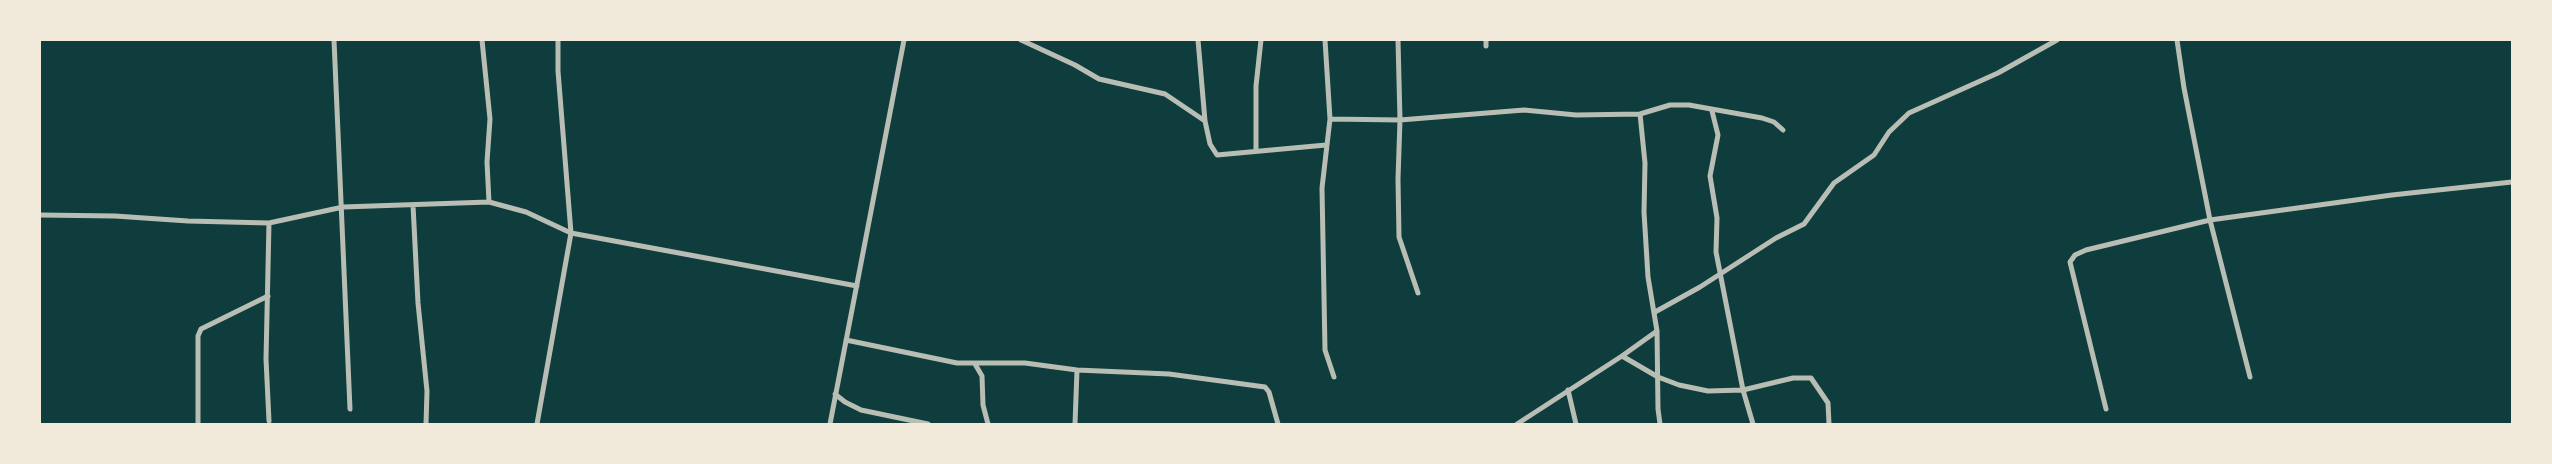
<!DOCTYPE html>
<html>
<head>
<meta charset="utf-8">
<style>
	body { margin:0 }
	#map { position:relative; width:2552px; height:464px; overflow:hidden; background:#0f3d3e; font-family:"Space Grotesk",sans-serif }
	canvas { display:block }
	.frame { position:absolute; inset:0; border:41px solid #f1e9da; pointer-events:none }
</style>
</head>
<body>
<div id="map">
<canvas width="2552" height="464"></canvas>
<div class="frame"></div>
</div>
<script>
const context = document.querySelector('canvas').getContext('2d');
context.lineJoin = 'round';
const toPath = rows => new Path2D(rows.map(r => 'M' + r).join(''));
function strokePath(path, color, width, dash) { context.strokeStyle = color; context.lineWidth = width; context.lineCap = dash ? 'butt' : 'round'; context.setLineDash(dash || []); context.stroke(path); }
strokePath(toPath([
	[334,40,350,409],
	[482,40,490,119,487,162,489,202],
	[1021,40,1075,65,1099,79,1165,94,1205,121],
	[1198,40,1205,121,1210,144,1217,155,1326,145],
	[1325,40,1330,119,1322,188,1325,350,1334,377],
	[1398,40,1400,120,1398,179,1399,237,1418,293],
	[1486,40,1486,46],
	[2177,40,2184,88,2210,220,2250,377],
	[1712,111,1718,135,1710,176,1717,218,1716,252,1743,390,1793,378,1811,378,1828,403,1829,424],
	[1640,114,1645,163,1644,212,1648,277,1657,331,1658,409,1660,424],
	[1330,119,1400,120,1524,110,1576,115,1640,114,1670,105,1689,105,1762,118,1774,122,1783,130],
	[1256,150,1256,86,1261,40],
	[413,205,418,303,427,391,426,424],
	[40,215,115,216,188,221,269,223,343,207,489,202,526,212,571,233,558,71,558,40],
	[1655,312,1700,287,1776,238,1804,224,1834,183,1874,155,1889,132,1909,113,1998,73,2057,40],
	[846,340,957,363,1025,363,1077,370,1169,374,1265,387,1269,392,1278,424],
	[1622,356,1658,377,1679,385,1708,391,1743,390,1753,424],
	[975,364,982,376,983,405,988,424],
	[1568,390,1576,424],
	[835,394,845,402,861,410,928,424],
	[2106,409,2070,262,2075,255,2086,250,2210,220,2392,195,2512,182],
	[269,421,266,359,269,223],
	[198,424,198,336,201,329,268,296],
	[537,424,571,233,857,286],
	[830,424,904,40],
	[1075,424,1077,370],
	[1517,424,1622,356,1657,331]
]), '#b8beb3', 5);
</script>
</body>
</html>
